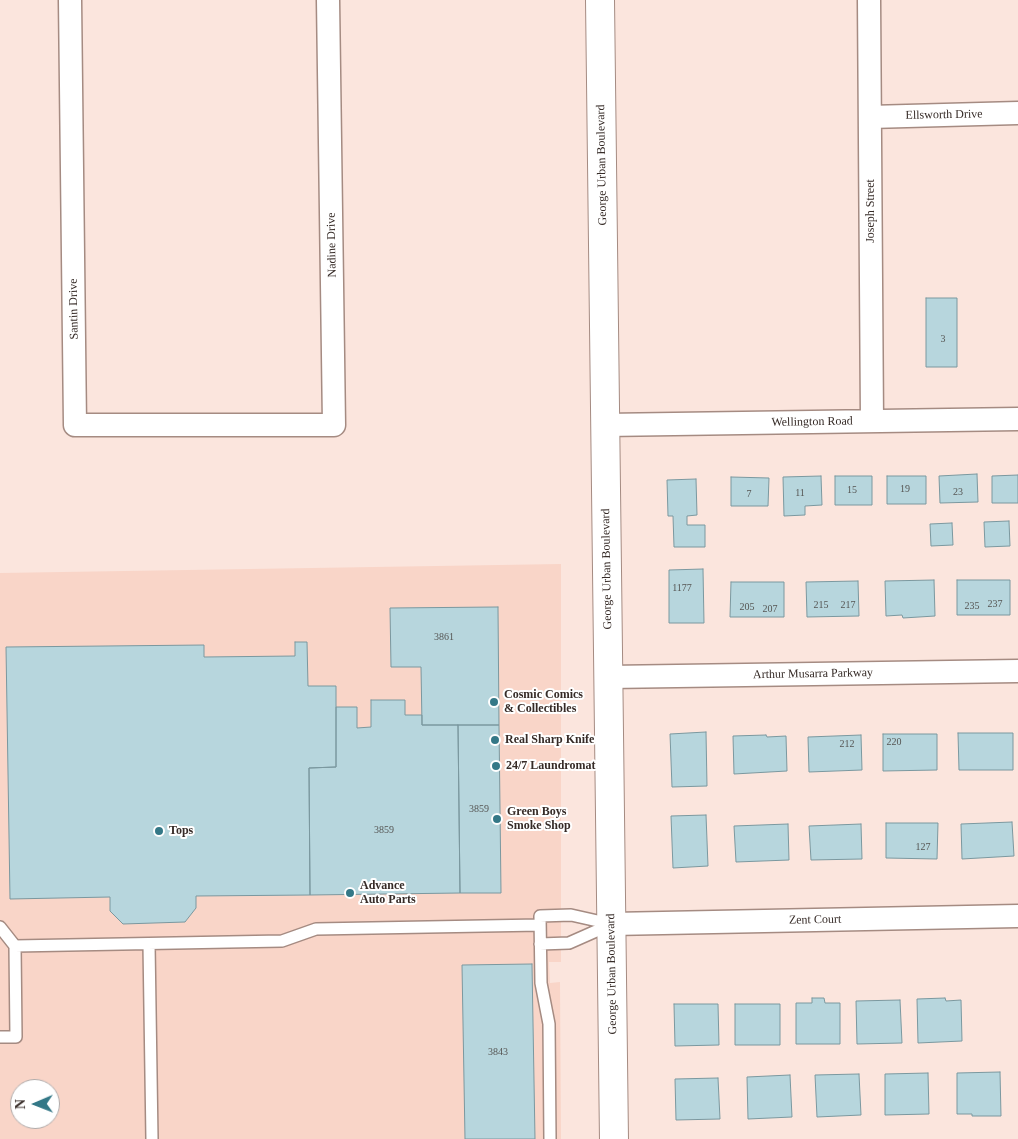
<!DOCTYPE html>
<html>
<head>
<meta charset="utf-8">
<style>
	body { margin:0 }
	#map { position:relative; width:1018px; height:1139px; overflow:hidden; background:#fbe5dd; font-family:Georgia,serif }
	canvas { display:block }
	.north { position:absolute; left:10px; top:1079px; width:50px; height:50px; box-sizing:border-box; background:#fff; border:1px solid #afaaa9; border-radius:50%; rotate:269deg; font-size:14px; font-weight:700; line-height:20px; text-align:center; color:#362b27 }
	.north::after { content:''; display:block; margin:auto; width:18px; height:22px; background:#347887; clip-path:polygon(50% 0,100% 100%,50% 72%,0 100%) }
</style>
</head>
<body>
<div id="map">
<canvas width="1018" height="1139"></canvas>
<div class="north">N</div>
</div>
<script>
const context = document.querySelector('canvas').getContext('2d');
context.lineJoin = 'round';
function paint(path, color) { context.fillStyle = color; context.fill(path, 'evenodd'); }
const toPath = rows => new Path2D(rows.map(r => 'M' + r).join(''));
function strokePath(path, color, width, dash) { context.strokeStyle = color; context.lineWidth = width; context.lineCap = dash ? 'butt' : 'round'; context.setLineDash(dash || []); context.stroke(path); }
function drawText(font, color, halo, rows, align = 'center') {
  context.font = font + ' Georgia,serif'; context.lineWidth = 4; context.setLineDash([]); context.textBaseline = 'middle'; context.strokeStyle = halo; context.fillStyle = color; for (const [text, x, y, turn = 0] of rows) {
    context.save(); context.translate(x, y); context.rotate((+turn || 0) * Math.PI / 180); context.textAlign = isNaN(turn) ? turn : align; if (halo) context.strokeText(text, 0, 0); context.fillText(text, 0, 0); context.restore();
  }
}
paint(toPath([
	[561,564,561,962,549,962,550,983,560,982,561,1139,0,1139,0,573],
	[20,1089,50,1089,50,1119,20,1119]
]), '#f9d5c8');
const building = toPath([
	[926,298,957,298,957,367,926,367,926,298],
	[977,474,978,502,940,503,939,476,977,474],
	[1018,475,1018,503,992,503,992,476,1018,475],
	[821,476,822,505,805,506,805,515,784,516,783,477,821,476],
	[835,476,872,476,872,505,835,505,835,476],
	[887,476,926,476,926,504,887,504,887,476],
	[731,477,769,478,768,506,731,506,731,477],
	[696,479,697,515,687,516,687,525,705,525,705,547,674,547,673,516,668,516,667,480,696,479],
	[1009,521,1010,546,985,547,984,522,1009,521],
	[952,523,953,545,931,546,930,524,952,523],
	[703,569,704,623,669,623,669,570,703,569],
	[934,580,935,616,903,618,902,615,886,616,885,581,934,580],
	[957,580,1010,580,1010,615,957,615,957,580],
	[858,581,859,616,807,617,806,582,858,581],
	[731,582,784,582,784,617,730,617,731,582],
	[498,607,499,725,422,725,421,667,391,667,390,608,498,607],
	[295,642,307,642,308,686,336,686,336,767,309,768,310,895,196,896,196,908,185,922,123,924,110,911,110,897,10,899,6,647,204,645,204,657,295,656,295,642],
	[371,700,405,700,405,715,422,715,422,725,458,725,460,893,310,895,309,768,336,767,336,707,357,707,357,728,371,727,371,700],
	[458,725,499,725,501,893,460,893,458,725],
	[706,732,707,786,672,787,670,734,706,732],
	[958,733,1013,733,1013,770,959,770,958,733],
	[883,734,937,734,937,770,883,771,883,734],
	[766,735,767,737,786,736,787,771,734,774,733,736,766,735],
	[861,735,862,770,809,772,808,737,861,735],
	[706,815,708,866,673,868,671,816,706,815],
	[1012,822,1014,856,962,859,961,824,1012,822],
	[886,823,938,823,937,859,886,858,886,823],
	[788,824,789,860,736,862,734,826,788,824],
	[861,824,862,859,811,860,809,826,861,824],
	[532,964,535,1139,465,1139,462,965,532,964],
	[812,998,824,998,825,1003,840,1003,840,1044,796,1044,796,1003,812,1003,812,998],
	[945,998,946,1001,961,1000,962,1041,918,1043,917,999,945,998],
	[900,1000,902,1043,857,1044,856,1001,900,1000],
	[674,1004,718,1004,719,1045,675,1046,674,1004],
	[735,1004,780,1004,780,1045,735,1045,735,1004],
	[1000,1072,1001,1116,972,1116,972,1114,957,1114,957,1073,1000,1072],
	[928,1073,929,1114,885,1115,885,1074,928,1073],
	[859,1074,861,1115,817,1117,815,1075,859,1074],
	[790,1075,792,1117,748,1119,747,1077,790,1075],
	[718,1078,720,1119,676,1120,675,1079,718,1078]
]);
paint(building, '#b7d6dd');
strokePath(building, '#7b989f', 1);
const lane = toPath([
	[0,927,15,946,16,1037,0,1037],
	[149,944,152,1139],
	[540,944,569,943,612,924],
	[15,946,282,941,316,929,540,925],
	[550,1139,549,1024,541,983,540,916,571,915,611,924]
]);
const street = toPath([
	[70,0,75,425,334,425,328,0],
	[869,0,872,421],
	[870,117,1018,113],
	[605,425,1018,419],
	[609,677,1018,671],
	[612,924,1018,916]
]);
const secondary = toPath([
	[600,0,614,1139]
]);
strokePath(lane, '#a58b82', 14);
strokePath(street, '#a58b82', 25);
strokePath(secondary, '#a58b82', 30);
strokePath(lane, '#fff', 11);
strokePath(street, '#fff', 22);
strokePath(secondary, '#fff', 28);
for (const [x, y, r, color] of [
	[494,702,5,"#347887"],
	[495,740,5,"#347887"],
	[496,766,5,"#347887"],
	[497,819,5,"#347887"],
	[159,831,5,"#347887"],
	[350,893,5,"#347887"]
]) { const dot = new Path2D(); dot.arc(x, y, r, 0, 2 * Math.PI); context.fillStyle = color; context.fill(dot); strokePath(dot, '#fff', 2); }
drawText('10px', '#565654', null, [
	["3",943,339],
	["19",905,489],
	["15",852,490],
	["23",958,492],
	["11",800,493],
	["7",749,494],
	["1177",682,588],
	["237",995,604],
	["215",821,605],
	["217",848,605],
	["235",972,606],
	["205",747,607],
	["207",770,609],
	["3861",444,637],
	["220",894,742],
	["212",847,744],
	["3859",479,809],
	["3859",384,830],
	["127",923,847],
	["3843",498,1052]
]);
drawText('12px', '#362b27', '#fff', [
	["Ellsworth Drive",944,115,-1],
	["George Urban Boulevard",602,165,-91],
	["Joseph Street",871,211,-90],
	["Nadine Drive",332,245,-91],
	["Santin Drive",74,309,-91],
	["Wellington Road",812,422,-1],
	["George Urban Boulevard",607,569,-91],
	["Arthur Musarra Parkway",813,674,-1],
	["Zent Court",815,920,-1],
	["George Urban Boulevard",612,974,-91]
]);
drawText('bold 12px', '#362b27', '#fff', [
	["Cosmic Comics",504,695],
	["& Collectibles",504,709],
	["Real Sharp Knife",505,740],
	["24/7 Laundromat",506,766],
	["Green Boys",507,812],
	["Smoke Shop",507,826],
	["Tops",169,831],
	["Advance",360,886],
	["Auto Parts",360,900]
], 'left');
</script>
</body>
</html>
